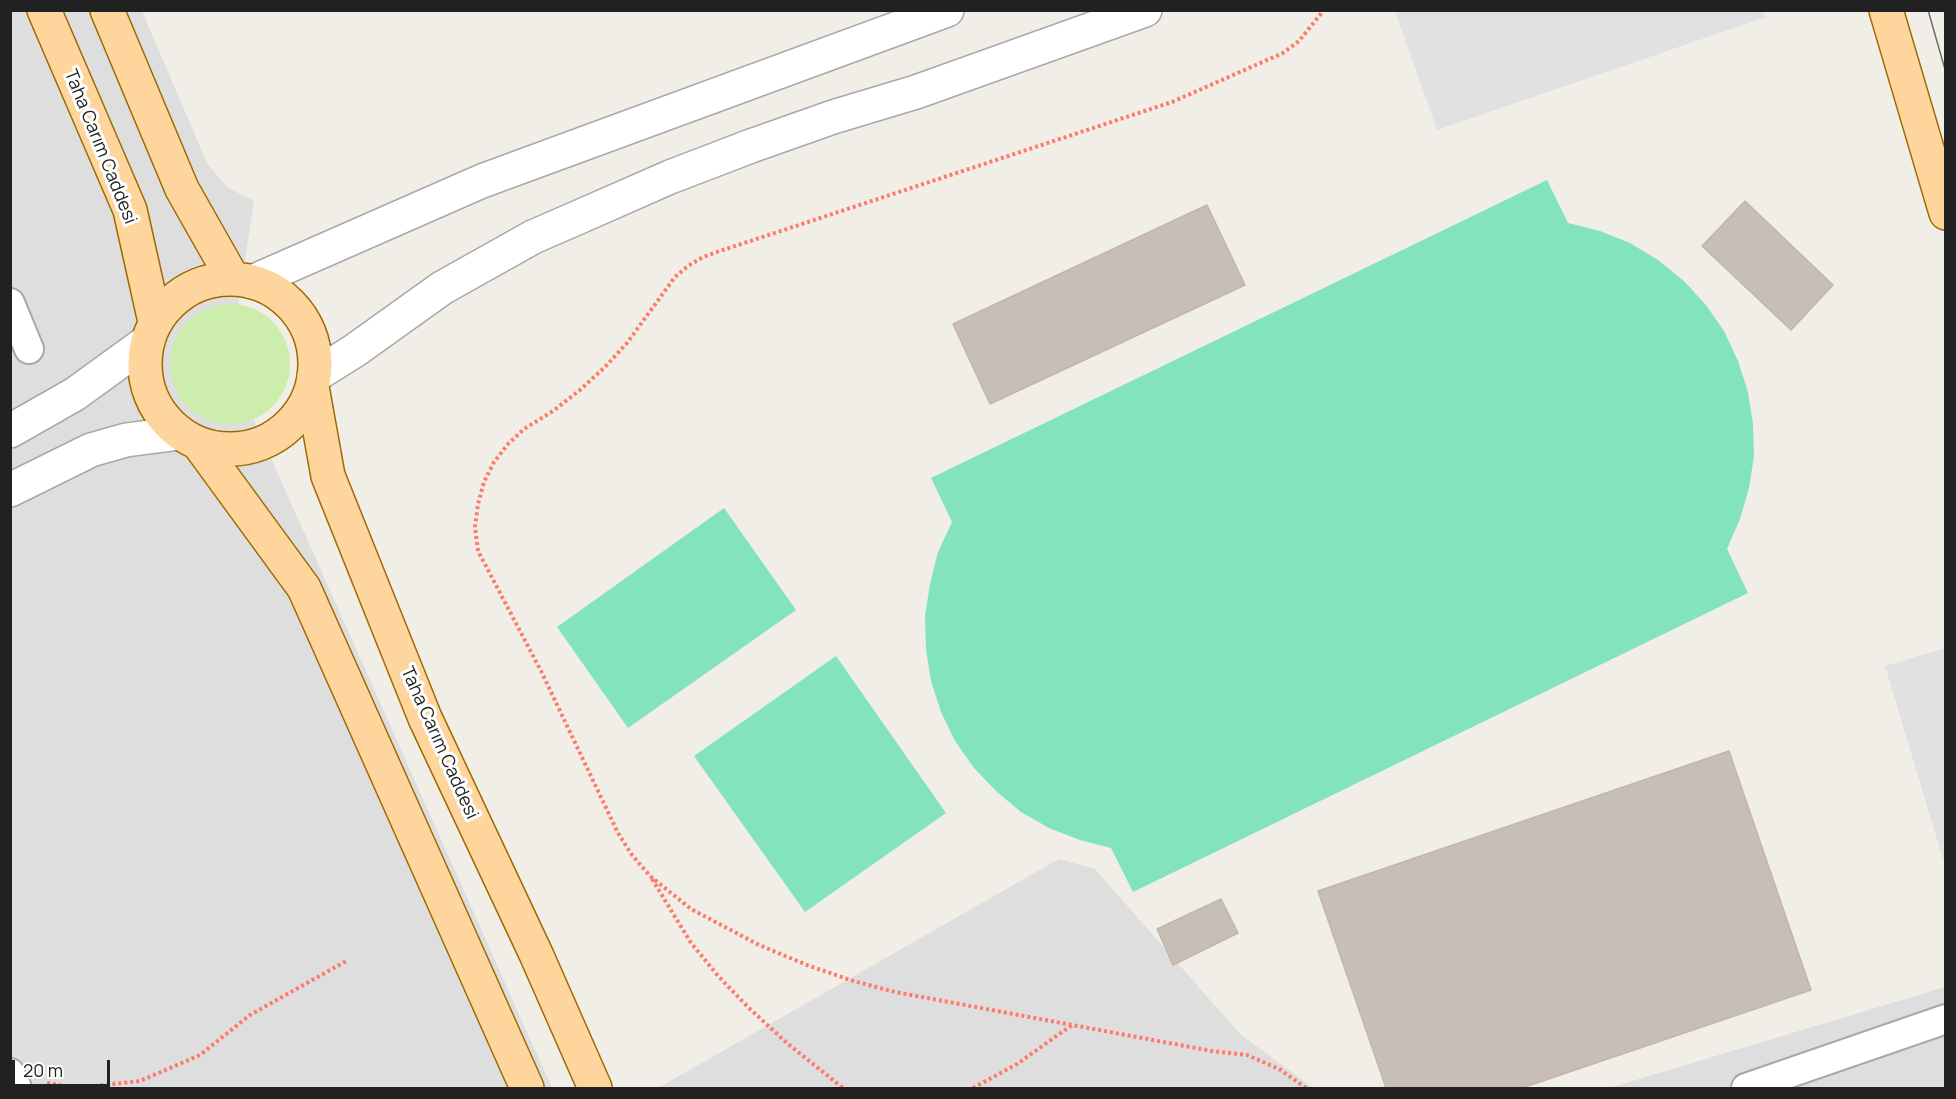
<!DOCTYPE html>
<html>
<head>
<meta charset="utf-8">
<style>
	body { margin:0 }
	#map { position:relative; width:1956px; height:1099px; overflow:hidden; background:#f1eee7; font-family:Manrope,sans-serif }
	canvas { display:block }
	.frame { position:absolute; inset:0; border:12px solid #212121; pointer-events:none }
	.scale { position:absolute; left:12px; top:1060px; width:98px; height:27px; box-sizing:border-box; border:3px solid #212121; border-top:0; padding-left:8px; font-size:18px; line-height:21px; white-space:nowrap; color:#212121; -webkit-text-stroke:4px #fff; paint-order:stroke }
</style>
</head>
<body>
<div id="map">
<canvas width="1956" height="1099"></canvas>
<div class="frame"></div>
<div class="scale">20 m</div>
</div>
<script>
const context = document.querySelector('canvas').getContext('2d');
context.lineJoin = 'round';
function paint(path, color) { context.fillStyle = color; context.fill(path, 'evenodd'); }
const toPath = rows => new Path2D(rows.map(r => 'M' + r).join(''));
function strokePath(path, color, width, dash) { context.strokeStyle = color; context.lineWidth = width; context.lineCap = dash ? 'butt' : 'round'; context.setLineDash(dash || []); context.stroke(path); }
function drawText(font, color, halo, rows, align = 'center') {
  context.font = font + ' Manrope,sans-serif'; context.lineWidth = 6; context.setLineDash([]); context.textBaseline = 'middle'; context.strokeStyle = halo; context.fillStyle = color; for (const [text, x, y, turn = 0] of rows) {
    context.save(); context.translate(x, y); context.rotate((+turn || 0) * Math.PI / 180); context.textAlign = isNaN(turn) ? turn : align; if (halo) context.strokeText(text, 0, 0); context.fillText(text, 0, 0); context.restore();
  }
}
paint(toPath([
	[10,11,142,11,208,165,227,187,254,201,229,364,552,1088,11,1088],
	[1059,859,1095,869,1240,1034,1313,1088,658,1088],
	[1945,987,1945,1088,1609,1088]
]), '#dfdede');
paint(toPath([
	'170 364a60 60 0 1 1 120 0a60 60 0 1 1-120 0Z'
]), '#ccedac');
paint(toPath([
	[1547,180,1568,223,1600,231,1630,243,1658,260,1684,281,1706,305,1724,331,1738,361,1748,392,1753,424,1754,456,1749,488,1740,519,1727,549,1748,593,1133,892,1111,848,1080,840,1049,828,1021,812,996,791,974,768,955,741,941,712,931,681,926,649,925,616,930,584,938,552,952,522,931,478],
	[724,508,796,610,628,728,557,627],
	[836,656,946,813,805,912,694,756]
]), '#83e3be');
paint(toPath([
	[1763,10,1766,17,1437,130,1395,11],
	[1945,648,1946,648,1945,866,1885,666]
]), '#e1e1e1');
const building = toPath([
	[1745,201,1833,285,1791,330,1702,246,1745,201],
	[1207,205,1245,285,990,404,953,324,1207,205],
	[1729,751,1811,990,1522,1088,1386,1088,1318,891,1729,751],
	[1221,899,1238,933,1173,965,1157,929,1221,899]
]);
paint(building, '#c7beb6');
strokePath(building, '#c4b5a9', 1.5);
const minor = toPath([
	[10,303,29,349],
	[10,1073,17,1088],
	[1746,1088,1946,1019]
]);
const tertiary = toPath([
	[252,282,482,181,947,10],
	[314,376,354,351,442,288,533,237,579,217,670,177,751,146,833,117,916,92,1145,10],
	[10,431,75,394,148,341],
	[10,490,91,450,126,440,180,433]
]);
const primary = toPath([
	[44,10,130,210,155,322],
	[107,10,182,189,233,279],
	[1886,10,1946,213],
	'145 364a85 85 0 1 1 170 0a85 85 0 1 1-170 0Z',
	[312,387,328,476,425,718,536,954,595,1088],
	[198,443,304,588,527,1088]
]);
strokePath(minor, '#a8a8a8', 32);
strokePath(tertiary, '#a8a8a8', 36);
strokePath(primary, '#9d6a00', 36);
strokePath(toPath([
	[652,879,691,943,719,977,749,1008,788,1044,843,1088],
	[47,1083,76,1088,140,1081,200,1055,250,1015,348,960],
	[973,1088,1017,1064,1072,1025],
	[1306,1088,1279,1069,1247,1055,1212,1051,895,992,850,980,807,965,759,945,691,909,650,876,632,855,618,833,541,671,478,551,475,527,478,504,484,482,494,462,508,444,524,429,553,411,580,390,605,367,627,343,675,277,688,266,703,257,720,251,1172,102,1283,53,1299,41,1324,10]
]), '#ff7a6b', 4, [3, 3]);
strokePath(minor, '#fff', 28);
strokePath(tertiary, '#fff', 33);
strokePath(primary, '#ffd59e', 33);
strokePath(toPath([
	[1928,10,1946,73]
]), '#6f6f6f', 1.5);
drawText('18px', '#212121', '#fff', [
	["Taha Carım Caddesi",100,147,68],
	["Taha Carım Caddesi",439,743,66]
]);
</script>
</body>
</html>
